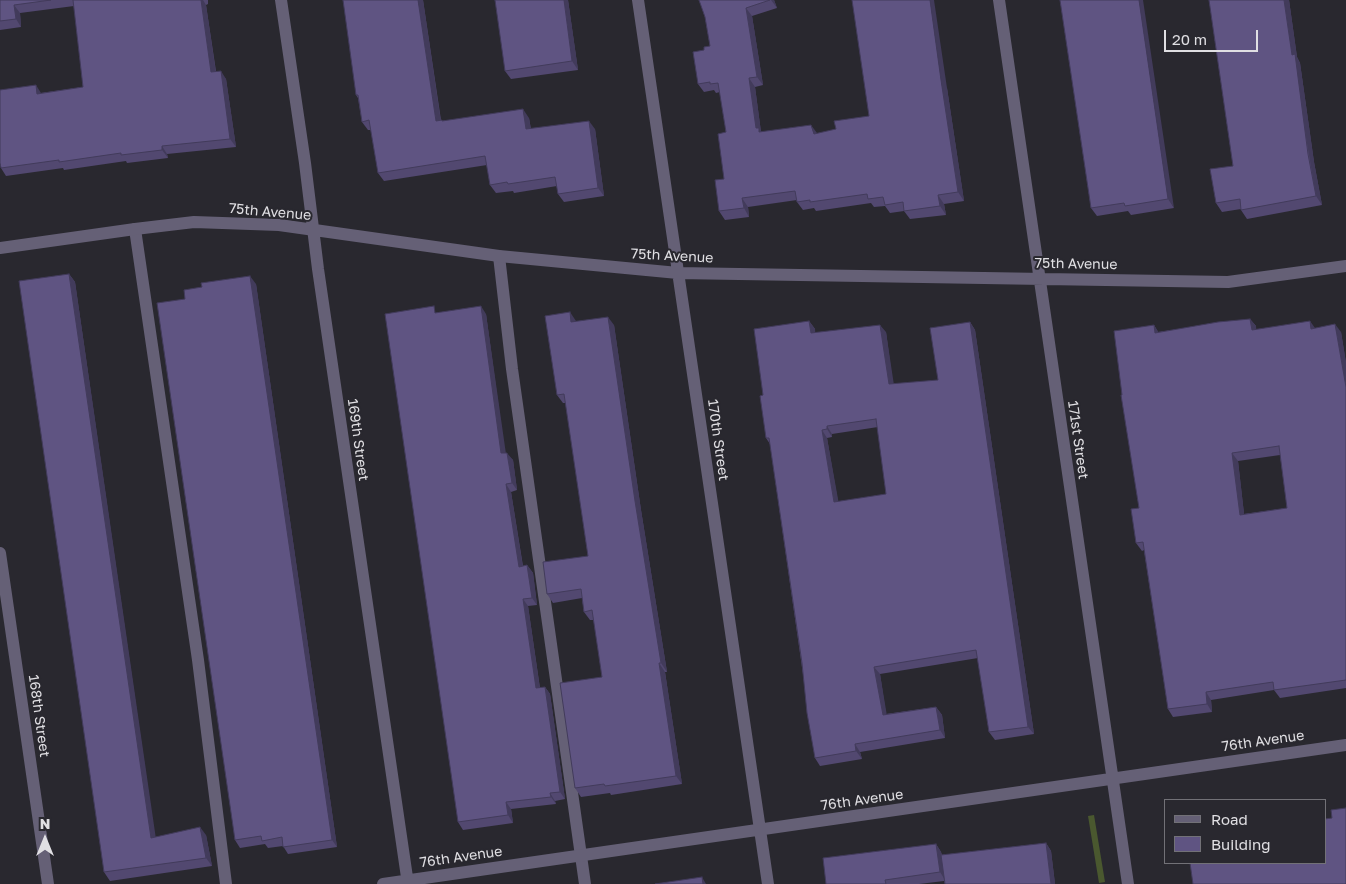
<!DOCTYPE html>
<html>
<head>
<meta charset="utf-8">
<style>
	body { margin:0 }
	#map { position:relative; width:1346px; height:884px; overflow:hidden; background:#29282f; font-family:"Golos Text",sans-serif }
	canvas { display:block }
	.legend { position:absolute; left:1164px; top:799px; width:162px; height:65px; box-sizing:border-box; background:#29282f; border:1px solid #727177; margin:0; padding:6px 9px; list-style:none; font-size:15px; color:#e0dfe3 }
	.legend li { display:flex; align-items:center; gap:10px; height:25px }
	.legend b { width:25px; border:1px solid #727177 }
	.north { position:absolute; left:20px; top:814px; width:50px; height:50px; -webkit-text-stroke:4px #29282f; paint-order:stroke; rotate:0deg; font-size:14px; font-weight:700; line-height:20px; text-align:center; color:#e0dfe3 }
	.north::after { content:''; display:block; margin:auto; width:18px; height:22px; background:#e0dfe3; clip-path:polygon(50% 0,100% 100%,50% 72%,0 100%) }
	.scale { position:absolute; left:1164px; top:30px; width:94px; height:22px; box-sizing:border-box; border:2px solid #e0dfe3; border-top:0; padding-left:6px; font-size:15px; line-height:18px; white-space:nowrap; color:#e0dfe3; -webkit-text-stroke:4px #29282f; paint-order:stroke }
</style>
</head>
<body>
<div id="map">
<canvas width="1346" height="884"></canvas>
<ul class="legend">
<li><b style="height:6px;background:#656076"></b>Road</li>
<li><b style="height:14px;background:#5f5482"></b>Building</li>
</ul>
<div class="north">N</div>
<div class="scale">20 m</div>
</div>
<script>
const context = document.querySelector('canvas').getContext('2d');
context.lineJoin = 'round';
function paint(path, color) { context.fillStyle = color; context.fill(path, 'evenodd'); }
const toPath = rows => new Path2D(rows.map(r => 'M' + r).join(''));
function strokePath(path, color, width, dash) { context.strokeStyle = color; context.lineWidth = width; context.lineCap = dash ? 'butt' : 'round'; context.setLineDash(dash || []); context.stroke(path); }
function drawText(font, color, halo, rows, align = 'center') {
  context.font = font + ' "Golos Text",sans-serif'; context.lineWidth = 4; context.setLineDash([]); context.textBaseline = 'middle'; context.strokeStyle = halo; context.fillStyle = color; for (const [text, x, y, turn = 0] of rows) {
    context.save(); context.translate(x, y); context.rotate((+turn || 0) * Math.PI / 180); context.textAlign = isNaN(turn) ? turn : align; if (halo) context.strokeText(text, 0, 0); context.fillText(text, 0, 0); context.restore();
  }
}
paint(toPath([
	[1094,815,1105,882,1099,883,1088,816]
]), '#4a582f');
strokePath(toPath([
	[135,229,198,660,226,884],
	[499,256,512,369,585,884]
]), '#656076', 12);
strokePath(toPath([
	[281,0,305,163,318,269,408,884],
	[638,0,768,884],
	[999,0,1128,884],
	[0,248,135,229,194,222,279,225,499,256,678,273,1228,282,1346,266],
	[0,553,48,884],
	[383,884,1346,745]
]), '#656076', 12);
paint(toPath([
	[0,0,208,0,208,4,206,5,216,71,226,79,236,147,167,154,168,158,127,163,126,161,64,170,63,168,6,176,1,168,41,93,83,87,74,6,20,13,21,27,0,30],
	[423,0,441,120,443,121,529,118,531,129,595,129,604,196,564,202,558,194,557,186,514,193,513,191,496,193,490,185,487,165,384,181,378,173,371,130,368,130,362,122,358,98,356,95],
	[568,0,578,70,511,79,505,71],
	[699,0,774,0,777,8,752,16,763,85,755,87,761,132,817,134,836,129,869,116,947,88,964,201,944,204,946,215,910,219,904,211,890,213,885,206,874,207,871,203,816,211,814,208,803,210,797,202,797,200,748,207,749,217,725,220,719,211,724,179,726,132,720,92,716,93,714,90,704,92,698,84,704,50,710,46,705,17],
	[1060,0,1174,208,1131,215,1128,211,1097,216,1091,208],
	[1209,0,1289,0,1297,57,1300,63,1314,162,1322,205,1247,219,1241,210,1241,209,1222,212,1216,203,1233,166],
	[69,274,75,282,155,837,206,835,212,866,110,881,104,872],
	[256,284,337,847,288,854,283,846,268,848,265,844,240,848,235,840,185,299],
	[438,312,486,314,505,453,513,460,517,490,511,492,523,566,527,565,533,573,537,605,528,606,540,688,545,687,550,694,565,799,555,801,556,804,511,809,513,823,463,830,458,822],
	[1250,319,1256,326,1256,329,1315,328,1341,332,1346,363,1346,688,1280,698,1274,690,1211,700,1212,712,1173,717,1168,709,1144,550,1142,551,1136,543,1139,508,1122,395,1154,325,1158,332],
	[1280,455,1287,508,1244,514,1238,461],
	[576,321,614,325,641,510,667,672,665,672,682,784,611,795,610,793,581,797,575,788,602,677,594,620,590,620,584,612,582,598,553,603,547,594,588,556,566,403,563,403,557,395],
	[809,321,815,329,815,332,886,332,893,384,938,380,970,322,975,330,1034,734,995,740,989,732,978,658,880,674,886,714,936,707,942,715,945,738,860,752,862,759,820,766,815,758,770,444,766,438,763,395],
	[878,427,886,494,838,502,827,438,832,437,832,434],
	[1046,843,1051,851,1055,884,945,884,944,881,919,884,826,884,936,844,941,852,942,855]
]), '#524870');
paint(toPath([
	[201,0,203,0,206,5,217,80,211,72],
	[418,0,423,0,442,129,436,121],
	[564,0,568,0,578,70,572,61],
	[771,0,774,0,777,8],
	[930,0,934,0,947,88,964,201,958,192,941,80],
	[1139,0,1143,0,1174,208,1168,199],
	[1284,0,1289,0,1297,57,1300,63,1314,162,1322,205,1316,196,1292,55],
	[14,5,20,13,21,27,16,19],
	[746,8,752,16,763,85,757,77],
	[221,71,226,79,236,147,230,139],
	[749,78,755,87,761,132,765,141,756,128],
	[36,85,41,93,42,102,37,94],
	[523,109,529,118,532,138,526,129],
	[589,121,595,129,604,196,598,188],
	[811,125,817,133,820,143,814,134],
	[162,146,167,154,168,158,162,150],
	[938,195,944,204,946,215,940,206],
	[742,198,748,207,749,217,744,208],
	[69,274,75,282,157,846,151,838],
	[250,276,256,284,337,847,332,840],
	[481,306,486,314,507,461,501,453],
	[570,312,576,321,571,322],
	[608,317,614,325,641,510,667,672,661,663,635,501],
	[1250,319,1256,326,1257,337,1252,330],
	[809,321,815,329,816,340,811,333],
	[1310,321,1315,328,1311,329],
	[970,322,975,330,1034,734,1028,727],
	[1335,324,1341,332,1346,363,1346,387],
	[880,325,886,332,895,392,889,384],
	[1154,325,1159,333,1155,333],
	[827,426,832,434,832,437,827,429],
	[822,430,827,438,840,510,834,502],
	[507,453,513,460,517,490,512,483],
	[1232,453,1238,461,1245,522,1240,515],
	[506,484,511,492,524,574,519,567],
	[527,565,533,573,537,605,532,598],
	[523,599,528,606,541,696,536,688],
	[659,663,665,672,682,784,676,776],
	[874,667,880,674,888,722,883,715],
	[545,687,550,694,565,799,560,792],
	[1206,692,1211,700,1212,712,1207,704],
	[936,707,942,715,945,738,940,730],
	[855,744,860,752,862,759,856,751],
	[550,793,555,801,556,804,551,797],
	[506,802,511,809,513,823,508,815],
	[200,827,206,835,212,866,206,858],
	[1046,843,1051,851,1055,884,1051,884],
	[936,844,941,852,945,880,940,872],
	[702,877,706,884,703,884]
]), '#423b5b');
const building = toPath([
	[0,0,51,0,14,5,16,19,0,21,0,0],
	[73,0,201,0,211,72,221,71,230,139,162,146,162,150,121,155,121,153,59,162,59,160,1,168,0,163,0,90,36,85,37,94,83,87,73,0],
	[343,0,418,0,436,121,442,120,442,121,523,109,526,129,589,121,598,188,558,194,555,177,508,184,507,182,490,185,485,156,378,173,369,120,362,122,358,95,356,95,343,0],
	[495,0,564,0,572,61,505,71,495,0],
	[699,0,770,0,746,8,757,77,749,78,756,128,759,128,759,132,811,125,814,134,836,129,834,121,869,116,852,0,930,0,941,80,958,192,938,195,940,206,904,211,903,202,885,205,883,197,868,199,867,194,810,202,810,200,797,202,795,191,742,198,744,208,719,211,715,180,724,179,718,134,726,132,718,83,710,84,710,82,698,84,693,52,704,50,704,47,710,46,705,17,699,0],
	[1060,0,1139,0,1168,199,1125,206,1124,203,1091,208,1060,0],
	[1209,0,1284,0,1292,55,1295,54,1308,154,1316,196,1241,210,1240,199,1216,203,1210,169,1233,166,1209,0],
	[69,274,151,838,200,827,206,858,104,872,19,281,69,274],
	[250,276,332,840,283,847,282,837,262,841,261,836,235,840,157,303,185,299,184,290,202,287,201,283,250,276],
	[434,306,435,313,481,306,501,453,507,453,512,483,506,484,519,567,527,565,532,598,523,599,536,688,545,687,560,792,550,793,551,797,506,802,508,815,458,822,385,314,434,306],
	[570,312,571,322,608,317,635,501,661,663,659,663,676,776,605,786,604,784,575,788,560,683,602,677,592,610,584,612,581,589,547,594,543,562,588,556,564,394,557,395,545,316,570,312],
	[1250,319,1252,330,1310,321,1311,329,1335,324,1346,387,1346,680,1274,690,1273,682,1206,692,1207,704,1168,709,1143,542,1136,543,1131,509,1139,508,1121,395,1122,395,1114,331,1154,325,1155,333,1218,322,1250,319],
	[1279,446,1287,508,1240,515,1232,453,1279,446],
	[809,321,811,333,880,325,889,384,938,380,930,328,970,322,1028,727,989,732,976,650,874,667,883,715,936,707,940,730,855,744,856,751,815,758,807,713,802,663,769,438,766,438,760,396,763,395,754,329,809,321],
	[876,419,886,494,834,502,822,430,827,429,827,426,876,419],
	[1346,808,1346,884,1193,884,1190,863,1325,863,1325,819,1332,818,1331,810,1346,808],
	[1046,843,1051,884,945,884,941,855,1046,843],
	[936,844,940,872,885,880,886,884,826,884,823,858,936,844],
	[702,877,703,884,655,884,702,877]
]);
paint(building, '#5f5482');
strokePath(building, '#423b5b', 1);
drawText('14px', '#e0dfe3', '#29282f', [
	["75th Avenue",270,212,5],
	["75th Avenue",672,256,3],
	["75th Avenue",1076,264,1],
	["169th Street",358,440,82],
	["170th Street",718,440,82],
	["171st Street",1078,440,82],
	["168th Street",39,716,82],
	["76th Avenue",1263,741,-8],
	["76th Avenue",862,800,-8],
	["76th Avenue",461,857,-8]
]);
</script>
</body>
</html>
